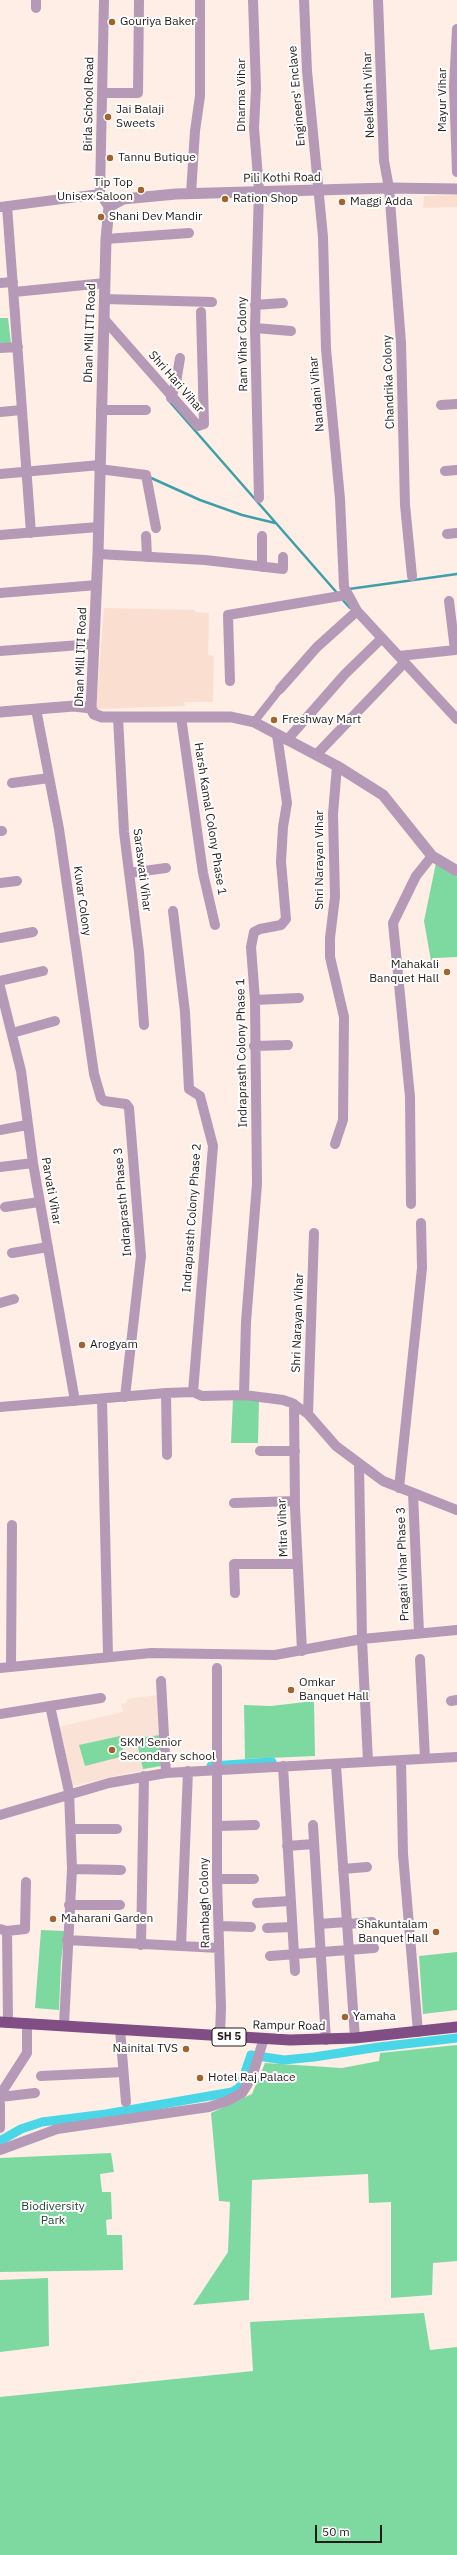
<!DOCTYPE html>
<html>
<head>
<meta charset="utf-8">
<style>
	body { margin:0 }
	#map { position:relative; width:457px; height:2555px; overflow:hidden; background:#feeee6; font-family:"IBM Plex Sans",sans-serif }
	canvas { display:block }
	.scale { position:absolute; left:315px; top:2525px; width:67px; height:18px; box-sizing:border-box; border:2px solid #231d19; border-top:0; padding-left:5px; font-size:12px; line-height:14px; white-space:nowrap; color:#231d19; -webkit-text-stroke:3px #fff; paint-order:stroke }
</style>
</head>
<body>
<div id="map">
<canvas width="457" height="2555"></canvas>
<div class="scale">50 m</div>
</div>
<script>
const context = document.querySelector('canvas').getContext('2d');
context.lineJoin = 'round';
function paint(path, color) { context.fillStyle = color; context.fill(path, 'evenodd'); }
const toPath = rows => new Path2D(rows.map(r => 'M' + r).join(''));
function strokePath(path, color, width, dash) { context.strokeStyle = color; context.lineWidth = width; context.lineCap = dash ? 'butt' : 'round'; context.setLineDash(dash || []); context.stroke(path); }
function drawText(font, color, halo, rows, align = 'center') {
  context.font = font + ' "IBM Plex Sans",sans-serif'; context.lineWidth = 4; context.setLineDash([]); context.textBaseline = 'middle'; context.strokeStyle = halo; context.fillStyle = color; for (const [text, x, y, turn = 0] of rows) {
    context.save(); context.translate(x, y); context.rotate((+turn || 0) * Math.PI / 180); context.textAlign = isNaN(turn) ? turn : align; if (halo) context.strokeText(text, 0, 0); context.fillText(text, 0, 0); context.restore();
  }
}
paint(toPath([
	[457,195,457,207,423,208,424,196],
	[104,608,195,610,195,612,209,613,208,655,214,656,213,702,184,702,185,706,96,709]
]), '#fadfd1');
paint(toPath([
	[157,1695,161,1766,71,1786,58,1727,123,1712,121,1704,127,1703,127,1699]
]), '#fae2d7');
paint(toPath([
	[0,318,8,318,11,343,0,344],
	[436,863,457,877,457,957,436,958,436,961,431,961,424,921],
	[233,1399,259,1401,258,1443,231,1443],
	[314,1701,315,1756,245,1759,244,1705,271,1706],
	[160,1735,161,1766,143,1769,136,1738],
	[120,1736,124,1756,85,1766,79,1745],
	[41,1930,65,1931,61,1962,59,2010,35,2008],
	[457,1952,457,2010,423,2014,419,1956],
	[457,2045,457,2261,433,2263,432,2295,391,2298,391,2202,369,2203,368,2174,252,2180,249,2300,193,2305,228,2252,230,2202,219,2201,211,2113,252,2094,265,2063,342,2068,379,2061,380,2053],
	[111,2153,114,2172,100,2174,102,2192,111,2192,112,2219,106,2220,107,2235,122,2235,123,2270,0,2272,0,2158],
	[48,2278,49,2346,0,2352,0,2280],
	[424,2313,430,2350,457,2347,457,2555,0,2555,0,2397,253,2371,250,2322]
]), '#7ed9a1');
strokePath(toPath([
	[170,402,338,594],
	[149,477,200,500,242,515,275,523],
	[349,589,457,574],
	[341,598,350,608]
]), '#3e9fa9', 2.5);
strokePath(toPath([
	[211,1766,272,1762],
	[0,2141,21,2129,42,2122,106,2114,232,2092,240,2087,251,2055,284,2060,314,2057,379,2047,457,2038]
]), '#49d7e7', 9);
strokePath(toPath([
	[254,722,280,689]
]), '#b599b7', 8);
strokePath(toPath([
	[104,0,100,194,109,207],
	[253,0,256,88,254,128,259,190,255,328,259,498],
	[304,0,307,71,323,237,326,349,340,499,344,587,357,611,457,719],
	[378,0,384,161,389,188,401,343,405,505,412,576],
	[36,8,36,0],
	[457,29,454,86,457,172],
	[102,93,138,93,139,0],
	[191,194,195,131,200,96,200,0],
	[7,206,31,533],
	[0,207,100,194],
	[106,239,189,233],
	[0,283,13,282],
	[14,292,105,283],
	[105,299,212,302],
	[255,305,283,303],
	[104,319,198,426,204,424,201,312],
	[255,328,291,331],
	[0,348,18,347],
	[171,398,176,383,180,358],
	[441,405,457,404],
	[101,410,146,410],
	[0,412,22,410],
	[99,469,146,475,156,528],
	[445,471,457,470],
	[0,474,100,465],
	[447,534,457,533],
	[0,535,98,527],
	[146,536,147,557],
	[262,536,262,567],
	[98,554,205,560,283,569,283,557],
	[0,593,97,585],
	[0,651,94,644],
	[399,656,455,650,449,601],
	[230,681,228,615,346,595],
	[280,689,317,647,357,611],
	[36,709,59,829,94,1074,101,1098,104,1101,126,1104,129,1108,141,1256,125,1397],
	[118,717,124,832,139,952,144,1025],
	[181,717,203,873,215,925],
	[287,740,345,674,382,638],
	[316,755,405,662],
	[12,783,49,778],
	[0,831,2,831],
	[129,873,166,868],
	[0,883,17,881],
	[173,911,185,1012,189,1089,200,1096,213,1146,193,1392],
	[0,938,33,932],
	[0,981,43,971],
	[0,987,21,1071,33,1163,75,1401],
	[255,1000,299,998],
	[12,1033,55,1021],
	[254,1046,288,1045],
	[0,1130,27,1125],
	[335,1144,343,1120,344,1017,330,957,330,938,335,897,333,814,337,766],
	[0,1167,33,1163],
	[411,1204,410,1097,393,923,416,876,432,856],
	[5,1207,39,1202],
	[12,1253,48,1247],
	[0,1303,14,1299],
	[166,1393,167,1455],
	[244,1395,246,1322,257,1184,255,1000,251,947,254,932,260,929,281,925,286,919,281,862,283,827,287,803,277,735],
	[102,1399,108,1656],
	[294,1404,295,1507,302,1651],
	[0,1407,166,1393,193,1392,202,1396,244,1395,283,1400,292,1403,308,1414,336,1446,383,1481,457,1510],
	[308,1414,314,1233],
	[260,1451,295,1451],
	[359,1464,362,1639,368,1762],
	[399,1488,422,1268,421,1223],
	[413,1493,419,1633],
	[234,1503,295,1501],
	[235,1593,234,1564,297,1564],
	[420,1659,425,1758],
	[11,1666,12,1525],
	[0,1668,151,1653,275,1655,362,1639,457,1630],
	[217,1668,217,1879,221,2007,220,2036],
	[161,1681,166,1773],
	[451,1701,457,1700],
	[50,1706,101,1698],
	[0,1714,50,1706,69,1792,72,1869,64,2025],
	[401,1760,403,1854,418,2032],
	[336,1765,355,2038],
	[283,1766,295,1971],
	[0,1815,109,1783,166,1773,457,1757],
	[313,1825,326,2040],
	[218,1826,255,1825],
	[72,1829,117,1829],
	[287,1846,314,1844],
	[72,1869,121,1870],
	[343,1869,367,1867],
	[217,1879,254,1879],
	[257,1903,290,1901],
	[69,1905,120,1905],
	[319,1924,347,1922],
	[348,1924,372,1922],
	[219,1926,251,1927],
	[267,1928,292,1927],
	[0,1929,7,1931,8,2022],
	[7,1931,25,1929,26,1882],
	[67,1940,219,1948],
	[141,1945,144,1776],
	[181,1946,188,1771],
	[270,1956,374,1948],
	[120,2029,126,2102],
	[41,2076,123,2072],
	[0,2095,27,2053,27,2023],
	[0,2097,35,2093],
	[0,2104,0,2128],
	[0,2150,57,2129,209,2107,227,2101,242,2093,252,2077,264,2038]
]), '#b599b7', 10);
strokePath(toPath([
	[457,189,389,188,176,194,123,199,109,207,106,239,98,554,91,708,94,714,102,717,231,717,254,722,337,766,383,795,432,856,457,871],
	[0,712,74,706,91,708]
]), '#b599b7', 11);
strokePath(toPath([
	[0,2022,290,2040,355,2038,457,2027]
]), '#804e84', 11);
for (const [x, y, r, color] of [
	[112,22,4,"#a4632d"],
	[108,117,4,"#a4632d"],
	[110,158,4,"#a4632d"],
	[141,190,4,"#a4632d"],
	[225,199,4,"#a4632d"],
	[342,202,4,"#a4632d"],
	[101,217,4,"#a4632d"],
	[274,720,4,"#a4632d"],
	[447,972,4,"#a4632d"],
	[82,1345,4,"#a4632d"],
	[291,1690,4,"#a4632d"],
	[112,1750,4,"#a4632d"],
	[53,1919,4,"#a4632d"],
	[436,1932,4,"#a4632d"],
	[345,2017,4,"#a4632d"],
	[186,2049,4,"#a4632d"],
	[200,2078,4,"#a4632d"]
]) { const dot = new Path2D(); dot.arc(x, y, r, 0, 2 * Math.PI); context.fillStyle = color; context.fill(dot); strokePath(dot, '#fff', 1.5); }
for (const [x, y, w] of [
	[229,2037,34]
]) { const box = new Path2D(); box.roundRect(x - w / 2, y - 9, w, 18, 3); context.fillStyle = '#fff'; context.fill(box); strokePath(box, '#231d19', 1); }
drawText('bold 11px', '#231d19', null, [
	["SH 5",229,2037]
]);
drawText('12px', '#231d19', '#fff', [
	["Gouriya Baker",120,22],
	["Jai Balaji",116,110],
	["Sweets",116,124],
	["Tannu Butique",118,158],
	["Tip Top",133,183,"right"],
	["Unisex Saloon",133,197,"right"],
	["Ration Shop",233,199],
	["Maggi Adda",350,202],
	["Shani Dev Mandir",109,217],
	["Freshway Mart",282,720],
	["Mahakali",439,965,"right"],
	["Banquet Hall",439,979,"right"],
	["Arogyam",90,1345],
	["Omkar",299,1683],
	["Banquet Hall",299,1697],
	["SKM Senior",120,1743],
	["Secondary school",120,1757],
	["Maharani Garden",61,1919],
	["Shakuntalam",428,1925,"right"],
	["Banquet Hall",428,1939,"right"],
	["Yamaha",353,2017],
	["Nainital TVS",178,2049,"right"],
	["Hotel Raj Palace",208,2078]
], 'left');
drawText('12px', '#231d19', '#fff', [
	["Dharma Vihar",242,95,-90],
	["Neelkanth Vihar",369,95,-92],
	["Engineers' Enclave",297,96,-95],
	["Mayur Vihar",443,100,-90],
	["Birla School Road",89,104,-89],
	["Pili Kothi Road",282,178,-1],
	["Dhan Mill ITI Road",90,333,-88],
	["Ram Vihar Colony",243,344,-91],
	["Shri Hari Vihar",176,382,49],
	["Chandrika Colony",389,382,-92],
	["Nandani Vihar",317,394,-95],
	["Dhan Mill ITI Road",81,657,-88],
	["Harsh Kamal Colony Phase 1",210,819,81],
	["Shri Narayan Vihar",320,860,-90],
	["Saraswati Vihar",142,870,83],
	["Kuvar Colony",82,901,82],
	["Indraprasth Colony Phase 1",242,1053,-91],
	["Parvati Vihar",51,1191,80],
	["Indraprasth Phase 3",123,1202,-95],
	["Indraprasth Colony Phase 2",192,1218,-86],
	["Shri Narayan Vihar",298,1323,-88],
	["Mitra Vihar",283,1528,-92],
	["Pragati Vihar Phase 3",403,1564,-92],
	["Rambagh Colony",205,1903,-91],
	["Rampur Road",289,2026,1]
]);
drawText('12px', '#204730', '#fff', [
	["Biodiversity",53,2207],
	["Park",53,2221]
]);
</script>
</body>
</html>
